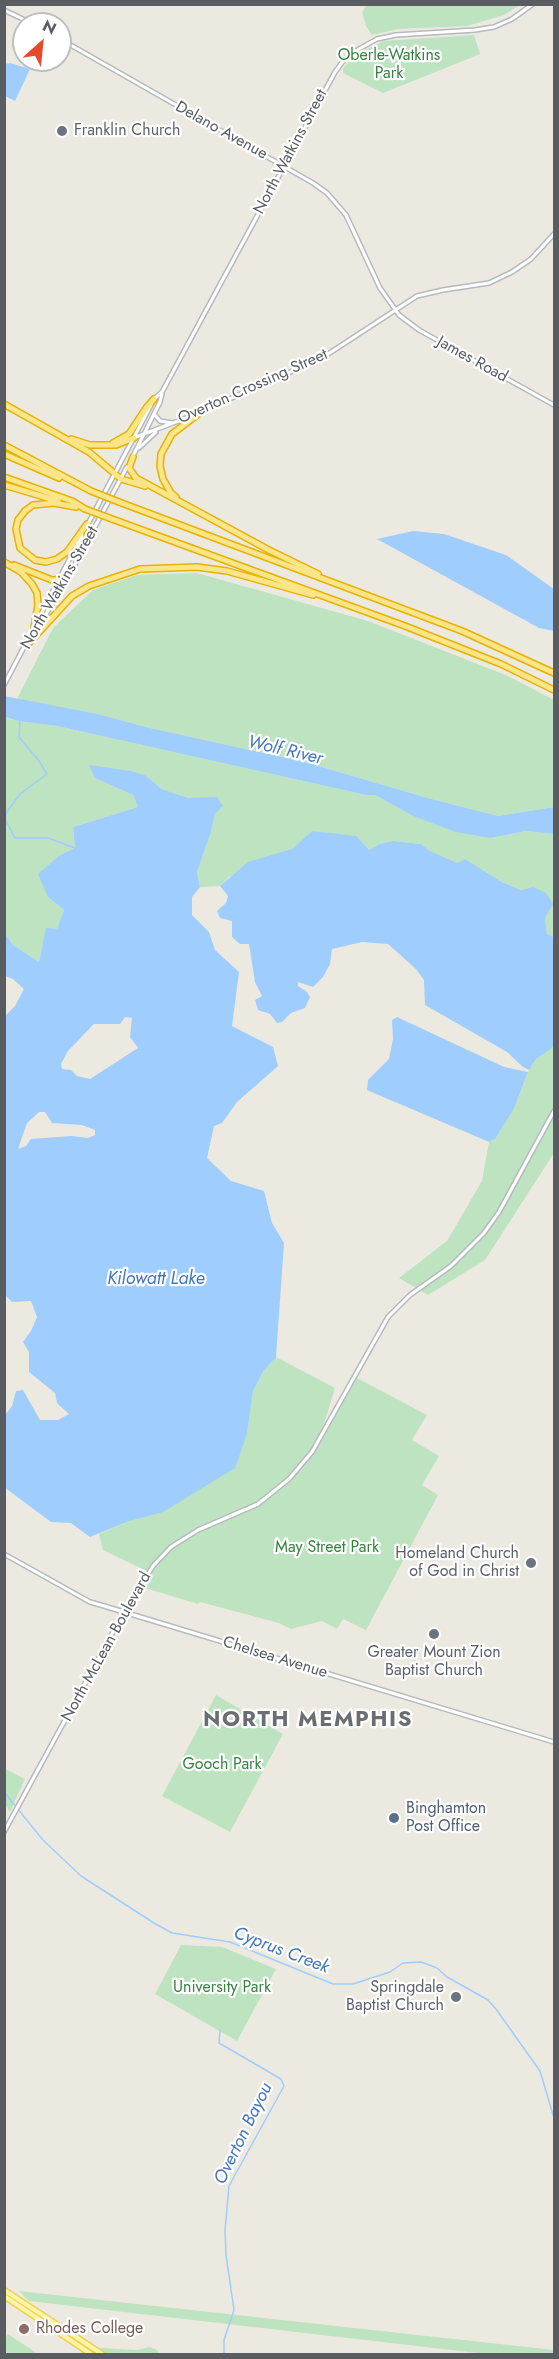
<!DOCTYPE html>
<html>
<head>
<meta charset="utf-8">
<style>
	body { margin:0 }
	#map { position:relative; width:559px; height:2359px; overflow:hidden; background:#eceae0; font-family:Jost,sans-serif }
	canvas { display:block }
	.frame { position:absolute; inset:0; border:6px solid #595c61; pointer-events:none }
	.north { position:absolute; left:12px; top:12px; width:60px; height:60px; box-sizing:border-box; background:#fff; border:2px solid #bdbec0; border-radius:50%; rotate:27deg; font-size:16px; font-weight:700; line-height:24px; text-align:center; color:#595c61 }
	.north::after { content:''; display:block; margin:auto; width:21px; height:27px; background:#e54a2d; clip-path:polygon(50% 0,100% 100%,50% 72%,0 100%) }
</style>
</head>
<body>
<div id="map">
<canvas width="559" height="2359"></canvas>
<div class="frame"></div>
<div class="north">N</div>
</div>
<script>
const context = document.querySelector('canvas').getContext('2d');
context.lineJoin = 'round';
function paint(path, color) { context.fillStyle = color; context.fill(path, 'evenodd'); }
const toPath = rows => new Path2D(rows.map(r => 'M' + r).join(''));
function strokePath(path, color, width, dash) { context.strokeStyle = color; context.lineWidth = width; context.lineCap = dash ? 'butt' : 'round'; context.setLineDash(dash || []); context.stroke(path); }
function drawText(font, color, halo, rows, align = 'center') {
  context.font = font + ' Jost,sans-serif'; context.lineWidth = 4.5; context.setLineDash([]); context.textBaseline = 'middle'; context.strokeStyle = halo; context.fillStyle = color; for (const [text, x, y, turn = 0] of rows) {
    context.save(); context.translate(x, y); context.rotate((+turn || 0) * Math.PI / 180); context.textAlign = isNaN(turn) ? turn : align; if (halo) context.strokeText(text, 0, 0); context.fillText(text, 0, 0); context.restore();
  }
}
paint(toPath([
	[367,5,367,4,520,5,504,15,467,26,398,29,372,35,366,26,362,12],
	[474,35,480,54,383,93,343,73,343,68,360,52,384,41],
	[197,573,368,621,508,676,554,700,554,807,498,816,424,797,305,762,150,728,98,714,17,699,53,628,93,590,137,575],
	[4,717,18,721,57,726,366,795,375,795,413,816,491,838,526,831,554,834,554,937,547,934,545,919,533,887,521,890,502,882,465,859,457,863,427,850,421,844,392,841,379,844,369,850,331,834,312,831,292,849,229,877,220,886,200,887,197,872,211,832,215,814,188,798,162,789,145,775,131,771,95,778,133,795,138,807,73,827,75,848,60,855,48,897,64,910,57,929,46,929,39,962,12,944,5,933],
	[554,1044,554,1153,485,1260,428,1295,399,1278,447,1241,482,1181,489,1142,495,1139,514,1109,529,1070,537,1058],
	[276,1357,335,1388,316,1450,357,1378,427,1415,412,1440,439,1456,422,1485,438,1495,366,1630,343,1619,337,1629,322,1621,291,1629,279,1623,200,1602,198,1604,145,1588,153,1574,103,1550,99,1534,129,1521,247,1434,253,1391,263,1372],
	[216,1695,283,1734,230,1832,162,1796],
	[4,1768,25,1779,10,1812,5,1804],
	[181,1945,222,1947,276,1969,237,2041,155,1994],
	[19,2291,554,2350,554,2354,486,2354,29,2301],
	[8,2334,35,2352,33,2354,5,2354,5,2339],
	[149,2347,156,2349,160,2354,106,2354,99,2350,100,2348,137,2350]
]), '#bde3c0');
paint(toPath([
	[10,63,30,69,15,101,5,96,5,64],
	[413,531,444,534,506,555,554,589,554,631,539,628,377,539],
	[4,696,98,714,150,728,305,762,424,797,498,816,554,807,554,834,526,831,491,838,456,832,413,816,375,795,366,795,57,726,18,721,5,717],
	[89,765,131,771,145,775,162,789,188,798,217,797,223,806,215,814,211,832,197,872,200,887,192,897,192,915,209,932,215,950,239,972,232,1026,273,1047,278,1066,237,1102,222,1123,214,1126,207,1158,231,1181,264,1191,272,1223,284,1243,276,1357,263,1372,253,1391,247,1434,235,1468,163,1512,129,1521,90,1537,71,1523,51,1522,4,1487,5,1415,12,1406,16,1391,23,1390,40,1420,58,1420,69,1414,57,1403,55,1393,29,1372,29,1352,23,1342,31,1331,37,1317,31,1301,12,1302,5,1295,5,1016,15,1006,24,989,13,979,5,976,5,933,12,944,39,962,46,928,57,929,64,910,48,897,38,874,60,855,75,848,73,827,138,807,133,795,95,778],
	[125,1017,132,1018,130,1037,138,1048,90,1079,77,1076,71,1070,62,1069,61,1064,68,1051,94,1024,120,1024],
	[39,1112,45,1112,52,1123,82,1125,95,1130,95,1135,88,1138,71,1136,31,1139,26,1146,18,1149,27,1123],
	[312,831,356,836,369,850,379,844,392,841,421,844,428,850,457,863,465,859,502,882,521,890,533,887,546,893,553,904,545,918,547,934,554,937,554,1044,551,1049,537,1058,529,1070,523,1067,507,1052,425,1005,424,980,416,969,388,944,362,942,332,949,330,964,323,977,313,987,298,982,298,986,307,992,310,997,305,1008,291,1013,282,1022,277,1023,270,1014,258,1010,255,1000,262,996,255,982,249,944,240,944,232,937,232,921,220,918,217,911,226,903,228,896,220,886,248,862,292,849],
	[397,1017,504,1067,528,1072,514,1109,495,1139,489,1142,367,1090,368,1080,389,1059,393,1039,392,1020]
]), '#9fcdfd');
strokePath(toPath([
	[4,816,20,794,47,774,39,761,19,737,20,720],
	[4,817,15,838,48,838,75,848],
	[4,1792,43,1840,81,1876,154,1923,172,1933,230,1942,333,1984,353,1984,390,1972,403,1963,421,1962,437,1968,447,1977,488,2000,496,2009,540,2071,554,2118],
	[220,2030,219,2043,281,2079,284,2086,229,2186,225,2230,226,2255,234,2310,224,2340,224,2354]
]), '#9fcdfd', 1.5);
const secondary = toPath([
	[4,10,33,24],
	[60,39,313,183,327,193,346,215,380,288,399,315,419,330,554,405],
	[154,399,162,392,335,72,344,60,359,49,377,39,396,35,475,30,494,27,512,19,533,4],
	[200,412,322,358,417,296,443,290,489,283,512,272,531,259,554,234],
	[155,415,160,421,172,423],
	[136,437,194,415],
	[139,448,156,432],
	[132,458,160,402,162,394],
	[88,524,151,405],
	[37,622,82,535],
	[34,634,67,579,127,467],
	[4,685,34,628],
	[4,1554,90,1602,104,1606,554,1742],
	[4,1832,112,1634,153,1566,171,1547,198,1530,258,1504,289,1479,312,1452,388,1317,410,1295,451,1266,484,1233,499,1212,554,1111]
]);
const primary = toPath([
	[4,2290,102,2354],
	[4,2296,91,2354]
]);
const motorway = toPath([
	[4,404,89,452,121,479,145,486],
	[71,439,90,445,116,445,134,438],
	[113,443,129,434,147,407,154,399],
	[4,445,91,491],
	[4,454,59,478],
	[133,457,129,468,136,478,267,549,318,574],
	[4,477,72,501,85,509],
	[4,485,58,501],
	[176,497,171,493,163,479,160,466,161,454,172,434,201,412],
	[119,502,462,631,554,673],
	[76,507,54,503,33,505,25,511,18,520,16,529,20,548,35,560,46,562,57,559,67,552,87,524],
	[112,519,405,626,501,664,554,690],
	[4,562,21,572,32,584,37,593,38,605,34,628],
	[14,565,52,580,67,579],
	[29,643,72,596,89,586,140,569,197,567,227,571,313,595]
]);
strokePath(secondary, '#b6b9bf', 6);
strokePath(primary, '#eecf58', 7);
strokePath(motorway, '#e7b105', 8);
strokePath(secondary, '#fff', 3);
strokePath(primary, '#fdf5a4', 4);
strokePath(motorway, '#fae689', 5);
const motorwayBridge = toPath([
	[91,491,119,502],
	[85,509,112,519]
]);
strokePath(motorwayBridge, '#e7b105', 8, []);
strokePath(motorwayBridge, '#fae689', 5);
for (const [x, y, r, color] of [
	[62,131,6,"#6b7280"],
	[531,1563,6,"#6b7280"],
	[434,1634,6,"#6b7280"],
	[394,1818,6,"#5c6f8a"],
	[456,1997,6,"#6b7280"],
	[24,2329,6,"#8d6e63"]
]) { const dot = new Path2D(); dot.arc(x, y, r, 0, 2 * Math.PI); context.fillStyle = color; context.fill(dot); strokePath(dot, '#fff', 2); }
drawText('16px', '#368340', '#fff', [
	["Oberle-Watkins",389,56],
	["Park",389,74],
	["May Street Park",327,1548],
	["Gooch Park",222,1765],
	["University Park",222,1988]
]);
drawText('16px', '#5b616d', '#fff', [
	["Franklin Church",74,131,"left"],
	["Homeland Church",519,1554],
	["of God in Christ",519,1572],
	["Greater Mount Zion",434,1653,"center"],
	["Baptist Church",434,1671,"center"],
	["Springdale",444,1988],
	["Baptist Church",444,2006]
], 'right');
drawText('16px', '#595c61', '#fff', [
	["Delano Avenue",221,131,29],
	["North Watkins Street",291,152,-62],
	["James Road",472,360,29],
	["Overton Crossing Street",253,387,-24],
	["North Watkins Street",60,588,-60],
	["North McLean Boulevard",107,1647,-61],
	["Chelsea Avenue",275,1658,17]
]);
drawText('16px', '#4e5e75', '#fff', [
	["Binghamton",406,1809],
	["Post Office",406,1827]
], 'left');
drawText('16px', '#785e54', '#fff', [
	["Rhodes College",36,2329]
], 'left');
drawText('italic 18px', '#4376bf', '#fff', [
	["Wolf River",285,751,13],
	["Kilowatt Lake",156,1280],
	["Cyprus Creek",281,1951,21],
	["Overton Bayou",244,2134,-64]
]);
context.letterSpacing = '1.5px';
drawText('bold 22px', '#6a6e73', '#fff', [
	["NORTH MEMPHIS",308,1721]
]);
context.letterSpacing = '0px';
</script>
</body>
</html>
